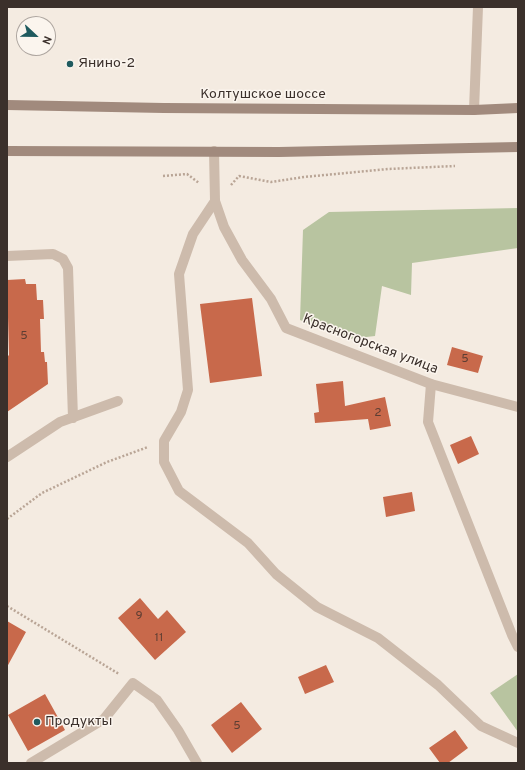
<!DOCTYPE html>
<html>
<head>
<meta charset="utf-8">
<style>
	body { margin:0 }
	#map { position:relative; width:525px; height:770px; overflow:hidden; background:#f4ebe1; font-family:Overpass,sans-serif }
	canvas { display:block }
	.frame { position:absolute; inset:0; border:8px solid #3b302b; pointer-events:none }
	.north { position:absolute; left:16px; top:16px; width:40px; height:40px; box-sizing:border-box; background:#fbf5ee; border:1px solid #aea6a0; border-radius:50%; rotate:112deg; font-size:11px; font-weight:700; line-height:16px; text-align:center; color:#3b302b }
	.north::after { content:''; display:block; margin:auto; width:14px; height:18px; background:#1f5a5e; clip-path:polygon(50% 0,100% 100%,50% 72%,0 100%) }
</style>
</head>
<body>
<div id="map">
<canvas width="525" height="770"></canvas>
<div class="frame"></div>
<div class="north">N</div>
</div>
<script>
const context = document.querySelector('canvas').getContext('2d');
context.lineJoin = 'round';
function paint(path, color) { context.fillStyle = color; context.fill(path, 'evenodd'); }
const toPath = rows => new Path2D(rows.map(r => 'M' + r).join(''));
function strokePath(path, color, width, dash) { context.strokeStyle = color; context.lineWidth = width; context.lineCap = dash ? 'butt' : 'round'; context.setLineDash(dash || []); context.stroke(path); }
function drawText(font, color, halo, rows, align = 'center') {
  context.font = font + ' Overpass,sans-serif'; context.lineWidth = 3; context.setLineDash([]); context.textBaseline = 'middle'; context.strokeStyle = halo; context.fillStyle = color; for (const [text, x, y, turn = 0] of rows) {
    context.save(); context.translate(x, y); context.rotate((+turn || 0) * Math.PI / 180); context.textAlign = isNaN(turn) ? turn : align; if (halo) context.strokeText(text, 0, 0); context.fillText(text, 0, 0); context.restore();
  }
}
paint(toPath([
	[518,208,518,248,412,263,411,295,382,286,375,336,349,339,300,320,303,230,329,212],
	[518,674,518,732,490,693]
]), '#b8c4a0');
paint(toPath([
	[25,279,26,284,36,284,37,300,43,300,44,319,40,319,41,352,44,352,45,362,47,362,48,384,7,412,7,357,9,355,7,280],
	[252,298,262,376,210,383,200,304],
	[452,347,483,356,478,373,447,365],
	[343,381,345,406,385,397,391,426,370,430,368,419,315,423,314,413,319,412,316,384],
	[471,436,479,454,458,464,450,445],
	[412,492,415,511,386,517,383,497],
	[140,598,158,619,167,610,186,632,155,660,118,618],
	[7,621,26,632,7,667],
	[326,665,334,682,305,694,298,677],
	[45,694,65,730,28,751,8,715],
	[241,702,262,729,232,753,211,725],
	[455,730,468,748,448,763,440,763,429,748]
]), '#c8694b');
strokePath(toPath([
	[163,176,187,174,199,183],
	[231,185,239,176,271,182,304,177,388,169,455,166],
	[7,519,42,493,107,462,148,447],
	[7,606,119,674]
]), '#b9a596', 2.5, [2, 2]);
strokePath(toPath([
	[215,201,193,234,179,274,188,390,181,412,164,441,164,462,179,491,248,543,276,574,317,607,378,638,438,685,481,726,518,743],
	[7,256,53,254,63,259,68,268,73,418],
	[431,384,428,422,512,635,518,647],
	[7,457,60,422,118,401],
	[31,763,104,719,133,683,157,700,178,730,197,763]
]), '#cdbbac', 10);
strokePath(toPath([
	[474,110,478,7],
	[214,151,215,201,224,227,242,260,271,299,286,328,431,384,518,407]
]), '#cdbbac', 10);
strokePath(toPath([
	[7,105,164,108,474,110,518,108],
	[7,151,279,152,518,147]
]), '#a18a7d', 10);
for (const [x, y, r, color] of [
	[70,64,4,"#1f5a5e"],
	[37,722,4,"#1f5a5e"]
]) { const dot = new Path2D(); dot.arc(x, y, r, 0, 2 * Math.PI); context.fillStyle = color; context.fill(dot); strokePath(dot, '#fbf5ee', 1.5); }
drawText('12px', '#5e3e33', null, [
	["5",24,337],
	["5",465,360],
	["2",378,414],
	["9",139,617],
	["11",159,639],
	["5",237,727]
]);
drawText('14px', '#3b302b', '#fbf5ee', [
	["Янино-2",78,64],
	["Продукты",45,722]
], 'left');
drawText('14px', '#3b302b', '#fbf5ee', [
	["Колтушское шоссе",263,95],
	["Красногорская улица",370,345,21]
]);
</script>
</body>
</html>
